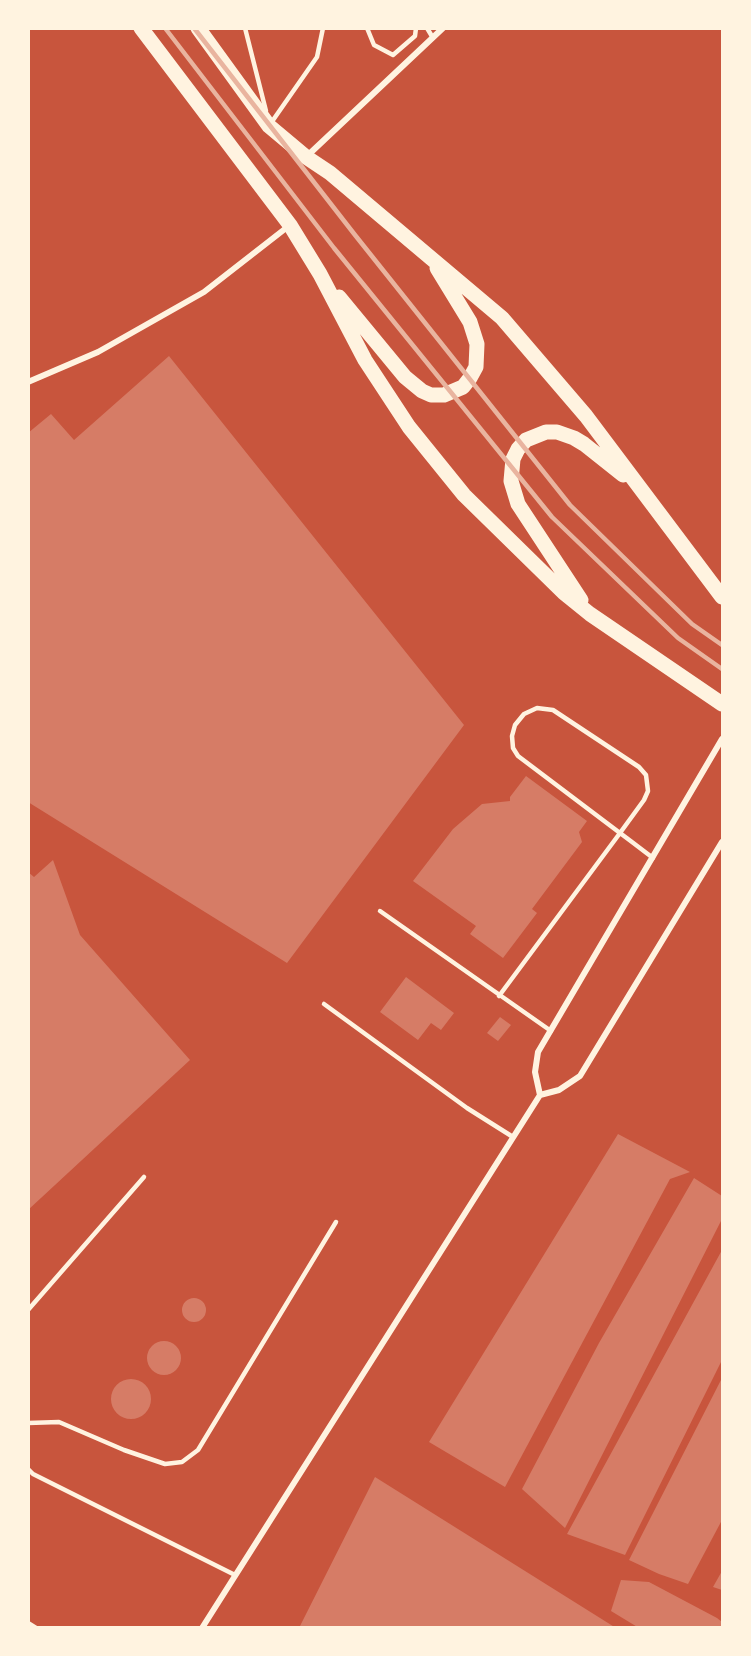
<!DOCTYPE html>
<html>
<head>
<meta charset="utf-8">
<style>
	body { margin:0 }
	#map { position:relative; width:751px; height:1656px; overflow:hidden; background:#c8553d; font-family:Helvetica,sans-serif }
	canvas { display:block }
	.frame { position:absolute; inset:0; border:30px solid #fff3e0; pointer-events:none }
</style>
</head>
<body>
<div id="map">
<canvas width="751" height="1656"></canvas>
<div class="frame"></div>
</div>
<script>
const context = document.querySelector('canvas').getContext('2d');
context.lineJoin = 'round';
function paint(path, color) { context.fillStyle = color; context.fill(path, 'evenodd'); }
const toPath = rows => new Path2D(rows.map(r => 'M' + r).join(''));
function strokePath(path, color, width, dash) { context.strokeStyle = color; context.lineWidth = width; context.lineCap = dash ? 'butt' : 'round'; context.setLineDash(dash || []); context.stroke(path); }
paint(toPath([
	[169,356,464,725,287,963,28,802,28,433,51,414,74,440],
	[526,776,587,821,579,832,582,842,532,909,537,913,503,958,470,934,476,926,413,881,453,829,482,804,510,801,510,797],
	[53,860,80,935,190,1060,28,1210,28,872,34,877],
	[406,977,454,1013,441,1030,431,1023,418,1040,380,1012],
	[500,1017,511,1025,498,1041,487,1033],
	[618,1134,690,1172,670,1179,505,1487,429,1442],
	[694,1178,722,1196,722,1219,565,1528,522,1489,599,1343],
	[722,1250,722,1360,625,1555,567,1534],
	'182 1310a12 12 0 1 1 24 0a12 12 0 1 1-24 0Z',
	'147 1358a17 17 0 1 1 34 0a17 17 0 1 1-34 0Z',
	[722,1378,722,1520,688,1584,659,1574,629,1560],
	'111 1399a20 20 0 1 1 40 0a20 20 0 1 1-40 0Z',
	[375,1477,616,1628,299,1628],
	[722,1571,722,1590,713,1587],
	[621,1580,649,1582,717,1618,722,1622,722,1628,639,1628,611,1611]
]), '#d67c66');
strokePath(toPath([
	[245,28,266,111],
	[367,28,374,45,393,55,415,36,416,28],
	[427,28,433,38],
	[271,123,317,57,323,28],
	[380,911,551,1031],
	[499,996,620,833,644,800,648,791,646,775,639,767,553,710,537,708,524,714,515,725,512,736,513,748,518,756,620,833,632,842,653,858],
	[324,1004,467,1108,513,1137],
	[28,1310,144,1177],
	[28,1423,59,1422,124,1450,165,1464,182,1462,198,1450,336,1222],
	[28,1469,33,1474,235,1575],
	[28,1623,36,1628]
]), '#fff3e0', 4.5);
strokePath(toPath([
	[306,157,443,28],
	[28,382,98,352,204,292,290,225],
	[540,1095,535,1072,538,1052,722,739],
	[202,1628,540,1095,559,1090,580,1076,722,842]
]), '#fff3e0', 6);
strokePath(toPath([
	[141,28,290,225,320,274,365,360,409,427,464,495,564,593,590,614,722,704],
	[198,28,269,126,306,157,330,173,502,318,586,416,722,597],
	[339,297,405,377,422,391,431,395,444,395,463,387,470,378,476,367,477,344,470,322,437,268],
	[581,600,518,504,511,481,513,459,518,449,526,440,546,432,557,432,574,438,584,444,623,475]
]), '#fff3e0', 15);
strokePath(toPath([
	[165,28,334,248,552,517,678,638,722,669],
	[194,28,355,235,570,505,692,624,722,645]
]), '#e9b49f', 4.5);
</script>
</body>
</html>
